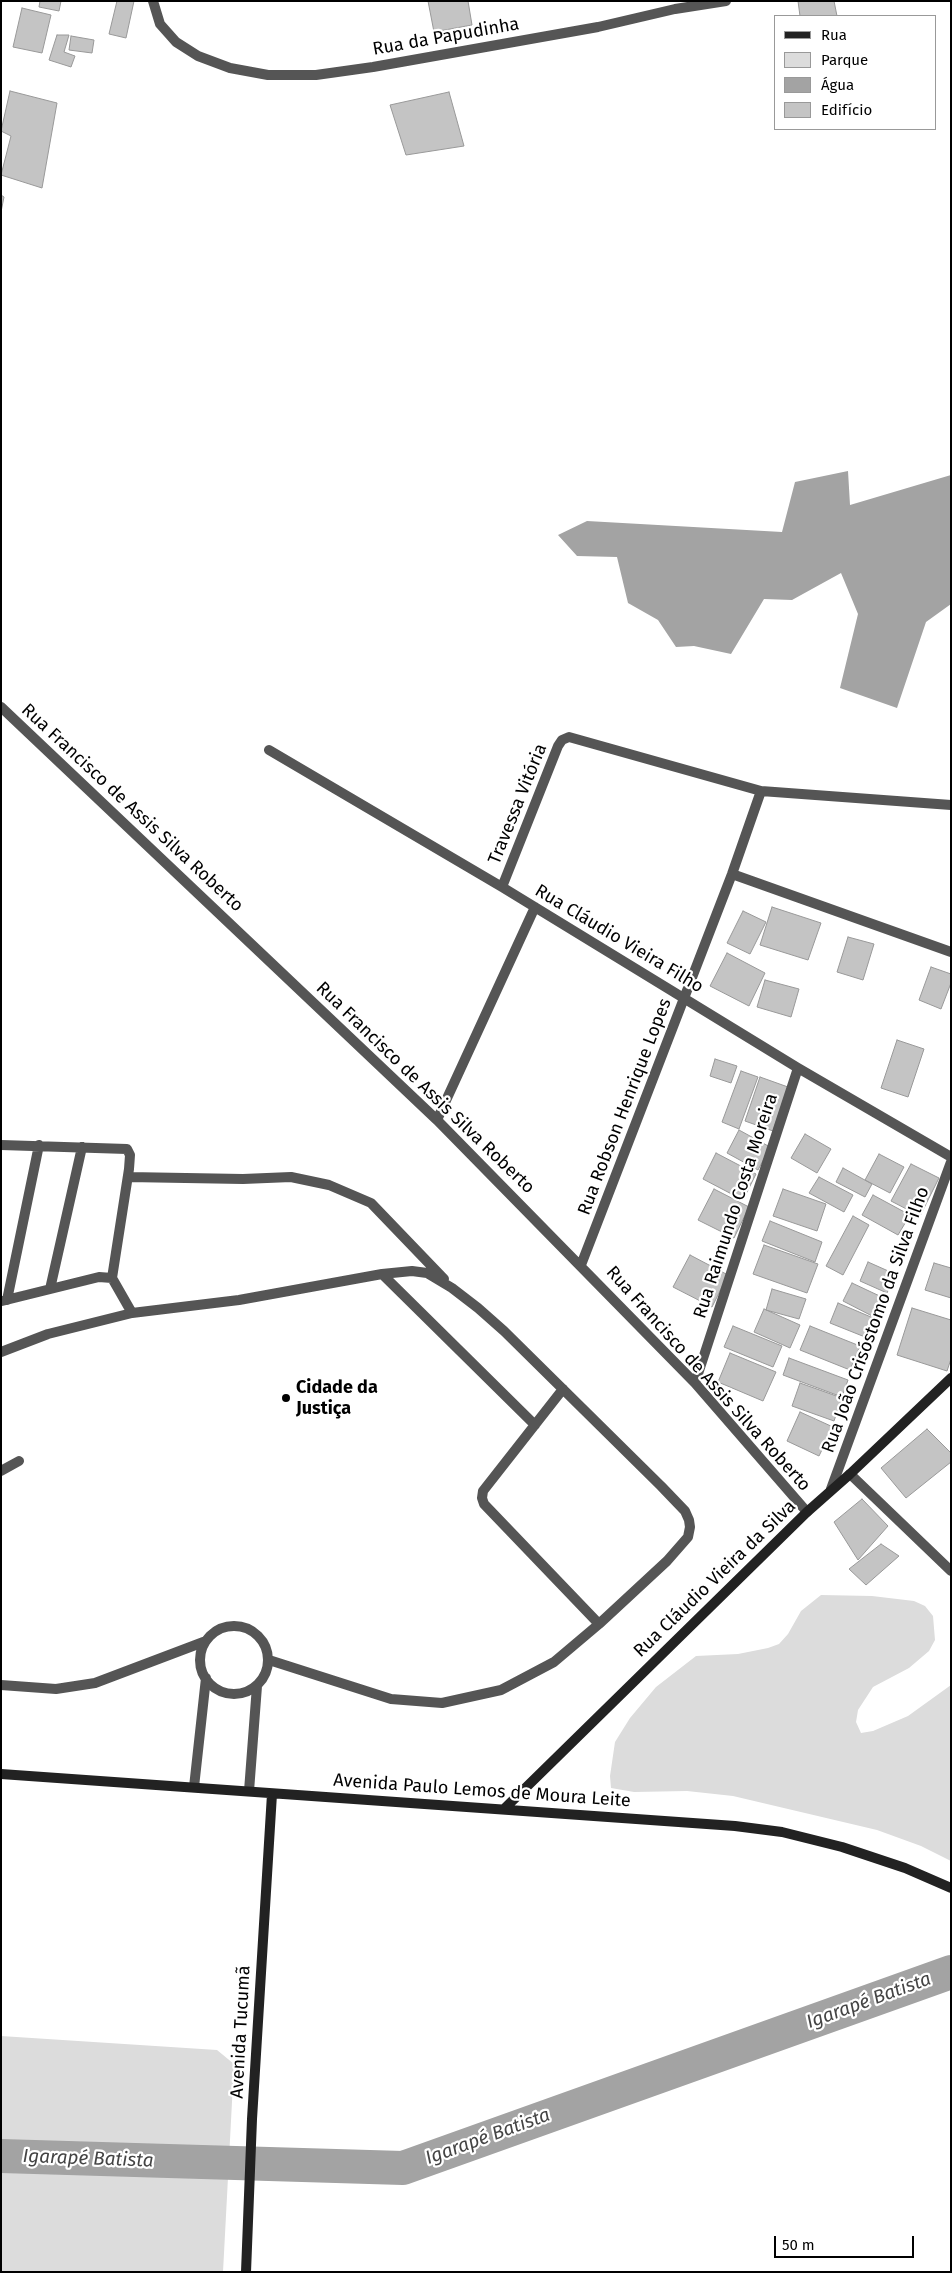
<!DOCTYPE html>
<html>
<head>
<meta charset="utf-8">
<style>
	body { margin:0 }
	#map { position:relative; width:952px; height:2273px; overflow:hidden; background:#fff; font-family:"Fira Sans",sans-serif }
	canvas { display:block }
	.frame { position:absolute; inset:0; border:2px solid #000; pointer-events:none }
	.legend { position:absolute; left:774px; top:15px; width:162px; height:115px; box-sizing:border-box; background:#fff; border:1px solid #999; margin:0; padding:6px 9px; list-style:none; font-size:15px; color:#000 }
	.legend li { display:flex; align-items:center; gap:10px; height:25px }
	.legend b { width:25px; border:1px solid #999 }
	.scale { position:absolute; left:774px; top:2236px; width:140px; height:22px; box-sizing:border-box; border:2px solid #000; border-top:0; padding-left:6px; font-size:15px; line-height:18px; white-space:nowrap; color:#000; -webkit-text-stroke:4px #fff; paint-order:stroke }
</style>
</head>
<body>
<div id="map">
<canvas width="952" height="2273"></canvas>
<div class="frame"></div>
<ul class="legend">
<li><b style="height:6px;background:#222"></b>Rua</li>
<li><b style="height:14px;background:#dcdcdc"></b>Parque</li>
<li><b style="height:14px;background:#a3a3a3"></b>Água</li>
<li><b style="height:14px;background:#c4c4c4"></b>Edifício</li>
</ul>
<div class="scale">50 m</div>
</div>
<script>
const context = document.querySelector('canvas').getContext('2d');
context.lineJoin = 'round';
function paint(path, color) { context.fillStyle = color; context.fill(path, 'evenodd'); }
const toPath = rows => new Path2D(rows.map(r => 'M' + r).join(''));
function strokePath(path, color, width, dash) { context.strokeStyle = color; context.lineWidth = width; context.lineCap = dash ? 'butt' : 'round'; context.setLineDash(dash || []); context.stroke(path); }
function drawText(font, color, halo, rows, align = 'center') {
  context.font = font + ' "Fira Sans",sans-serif'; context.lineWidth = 4.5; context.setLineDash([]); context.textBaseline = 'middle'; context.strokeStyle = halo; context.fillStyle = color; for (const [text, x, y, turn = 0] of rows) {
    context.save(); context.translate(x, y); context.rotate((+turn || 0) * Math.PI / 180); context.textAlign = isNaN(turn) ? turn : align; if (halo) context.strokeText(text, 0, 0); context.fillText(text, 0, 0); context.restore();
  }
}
paint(toPath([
	[821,1595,872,1596,914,1601,925,1606,933,1616,935,1640,929,1651,909,1668,873,1687,858,1710,856,1722,861,1733,873,1731,908,1716,951,1685,951,1861,921,1846,877,1830,733,1796,687,1791,634,1792,611,1788,610,1776,615,1742,630,1718,656,1687,696,1656,738,1654,768,1648,779,1644,788,1634,801,1611],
	[1,2036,217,2050,234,2064,223,2272,1,2272]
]), '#dcdcdc');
paint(toPath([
	[848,471,850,505,951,475,951,604,926,622,897,708,840,688,858,614,841,573,792,600,764,599,731,654,694,646,676,647,658,620,628,603,617,557,577,556,558,535,587,521,782,532,795,482]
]), '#a3a3a3');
strokePath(toPath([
	[1,2156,403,2168,951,1972]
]), '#a3a3a3', 34);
const building = toPath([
	[40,1,61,1,59,11,39,7,40,1],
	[117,1,134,1,126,38,109,34,117,1],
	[428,1,468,1,472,25,434,32,428,1],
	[798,1,834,1,837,16,800,16,798,1],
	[22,8,51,15,42,53,13,47,22,8],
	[57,35,69,35,64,52,75,56,71,67,49,60,57,35],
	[71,36,94,40,92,53,69,50,71,36],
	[10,91,57,103,42,188,1,175,11,136,1,131,10,91],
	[449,92,464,146,406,155,390,105,449,92],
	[1,195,4,197,1,212,1,195],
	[772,907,821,923,808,960,760,945,772,907],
	[743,911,766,922,750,954,727,943,743,911],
	[848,937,874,944,863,980,837,972,848,937],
	[727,953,765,973,749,1006,710,986,727,953],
	[931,967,951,974,951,983,941,1009,919,1000,931,967],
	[765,980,799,989,791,1017,757,1007,765,980],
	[897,1040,924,1049,908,1097,881,1088,897,1040],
	[715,1059,737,1066,731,1083,710,1076,715,1059],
	[741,1071,758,1077,739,1129,722,1122,741,1071],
	[760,1077,788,1087,773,1131,745,1121,760,1077],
	[739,1130,770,1147,758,1170,727,1153,739,1130],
	[805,1134,831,1149,817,1173,791,1158,805,1134],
	[716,1153,756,1174,743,1200,703,1179,716,1153],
	[879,1154,904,1167,890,1193,865,1180,879,1154],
	[911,1164,939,1178,920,1216,891,1201,911,1164],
	[843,1168,872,1184,865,1197,836,1182,843,1168],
	[819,1177,853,1195,844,1212,809,1193,819,1177],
	[714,1189,749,1207,734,1238,698,1220,714,1189],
	[783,1189,826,1204,817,1231,773,1216,783,1189],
	[873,1195,910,1215,898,1235,862,1215,873,1195],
	[853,1216,869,1225,843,1275,826,1266,853,1216],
	[770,1221,822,1242,815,1262,762,1241,770,1221],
	[764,1245,818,1264,807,1293,753,1274,764,1245],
	[690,1255,728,1275,712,1307,673,1287,690,1255],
	[868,1262,895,1274,887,1293,860,1281,868,1262],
	[934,1263,951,1268,951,1298,925,1290,934,1263],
	[852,1283,886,1299,876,1318,843,1301,852,1283],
	[772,1289,806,1299,799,1319,766,1310,772,1289],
	[838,1303,878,1320,870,1339,830,1323,838,1303],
	[912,1308,951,1320,951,1359,947,1371,897,1355,912,1308],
	[764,1309,800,1325,790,1348,754,1332,764,1309],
	[733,1326,782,1346,773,1367,724,1347,733,1326],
	[810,1326,860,1346,850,1370,800,1350,810,1326],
	[730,1353,776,1372,763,1401,718,1382,730,1353],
	[789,1358,848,1380,842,1397,783,1375,789,1358],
	[800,1383,842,1398,834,1421,792,1406,800,1383],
	[800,1412,833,1427,819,1456,787,1441,800,1412],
	[927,1429,951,1453,951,1462,906,1498,881,1468,927,1429],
	[862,1499,888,1526,858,1560,834,1522,862,1499],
	[881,1544,899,1556,866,1585,849,1569,881,1544]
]);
paint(building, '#c4c4c4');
strokePath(building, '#999', 1);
strokePath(toPath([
	[1,1145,127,1149,130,1155,129,1169,112,1278],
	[128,1177,243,1179,291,1177,329,1185,371,1203,444,1279],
	[382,1274,535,1425],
	[50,1289,82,1147],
	[7,1300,39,1145],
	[2,1301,99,1277,112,1278,132,1313],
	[1,1352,48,1334,132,1313,239,1300,382,1274,412,1271,427,1273,452,1288,478,1308,504,1331,661,1486,685,1511,689,1520,690,1527,688,1537,667,1561,599,1624,554,1662,501,1690,442,1703,391,1699,269,1660],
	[563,1389,483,1491,482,1498,484,1504,599,1624],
	[1,1471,19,1461],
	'200 1660a34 34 0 1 1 68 0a34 34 0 1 1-68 0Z',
	[1,1685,56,1689,95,1683,206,1641],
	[194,1787,206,1678],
	[249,1791,257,1686]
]), '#555', 10);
strokePath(toPath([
	[153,1,160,24,176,42,198,56,230,68,268,75,316,75,373,67,598,27,675,9,726,1],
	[1,707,437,1120,695,1383,807,1512],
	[269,750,502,887,798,1068,951,1157],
	[732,874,951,952],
	[502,887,558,746,562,740,569,737,761,791,951,805],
	[437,1120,535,907],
	[581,1265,732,874,761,791],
	[695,1383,798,1068],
	[850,1474,951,1571],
	[831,1489,951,1162]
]), '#555', 10);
strokePath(toPath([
	[1,1774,735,1826,782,1832,842,1847,905,1868,951,1888],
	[505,1808,807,1512,850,1474,951,1378],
	[246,2272,252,2119,272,1794]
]), '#222', 10);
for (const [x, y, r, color] of [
	[286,1398,5,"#000"]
]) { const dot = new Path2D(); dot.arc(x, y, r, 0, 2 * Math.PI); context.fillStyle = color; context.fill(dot); strokePath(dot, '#fff', 2); }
drawText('18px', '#000', '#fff', [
	["Rua da Papudinha",446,37,-10],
	["Travessa Vitória",518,804,-68],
	["Rua Francisco de Assis Silva Roberto",132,808,43],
	["Rua Cláudio Vieira Filho",619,939,31],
	["Rua Francisco de Assis Silva Roberto",425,1088,44],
	["Rua Robson Henrique Lopes",625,1107,-69],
	["Rua Raimundo Costa Moreira",736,1206,-72],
	["Rua João Crisóstomo da Silva Filho",876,1320,-70],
	["Rua Francisco de Assis Silva Roberto",708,1379,48],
	["Rua Cláudio Vieira da Silva",715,1579,-44],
	["Avenida Paulo Lemos de Moura Leite",482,1791,4],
	["Avenida Tucumã",241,2032,-87]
]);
drawText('bold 18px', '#000', '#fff', [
	["Cidade da",296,1388],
	["Justiça",296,1409]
], 'left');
drawText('italic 19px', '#444', '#fff', [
	["Igarapé Batista",869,2001,-20],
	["Igarapé Batista",488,2137,-20],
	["Igarapé Batista",88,2159,2]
]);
</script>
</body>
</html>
